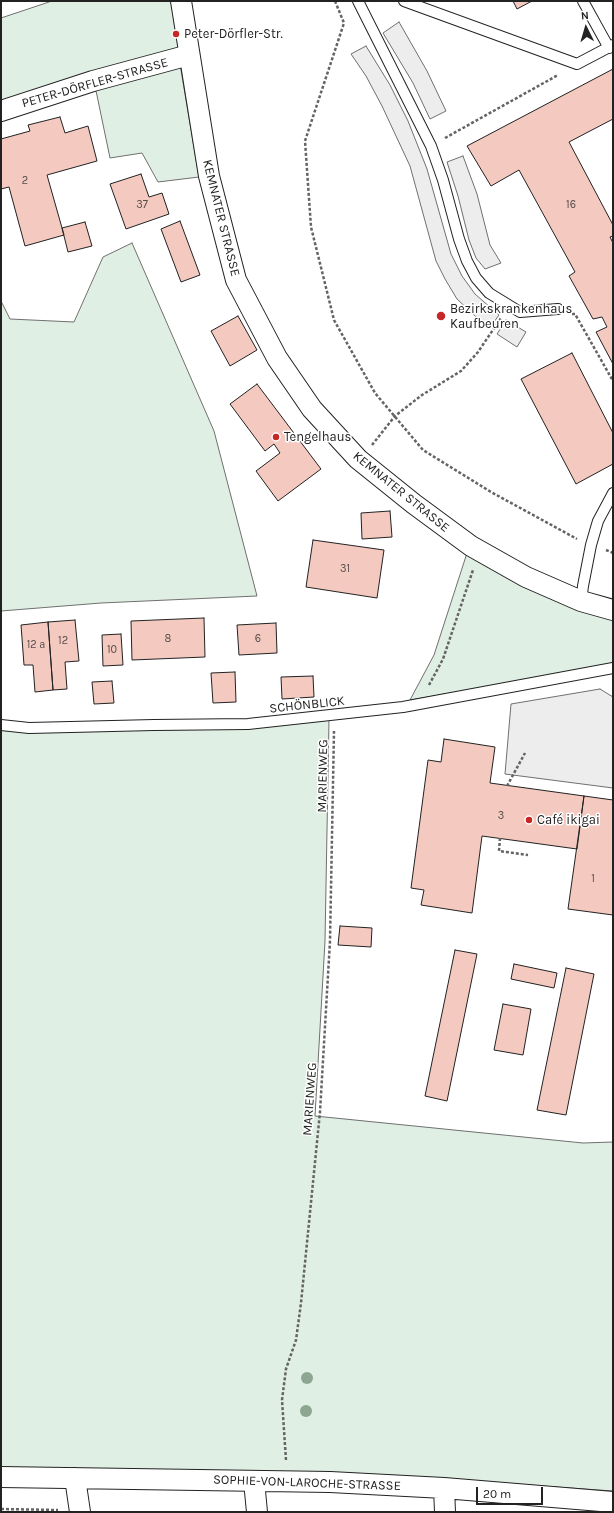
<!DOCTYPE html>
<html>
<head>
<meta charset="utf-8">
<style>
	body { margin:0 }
	#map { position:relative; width:614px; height:1513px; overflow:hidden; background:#fff; font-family:Karla,sans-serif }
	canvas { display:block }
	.frame { position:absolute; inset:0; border:2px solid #222; pointer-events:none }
	.north { position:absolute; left:566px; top:8px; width:40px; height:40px; -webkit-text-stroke:3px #fff; paint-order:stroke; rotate:355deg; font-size:11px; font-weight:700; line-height:16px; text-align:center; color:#222 }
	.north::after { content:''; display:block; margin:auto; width:14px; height:18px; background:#222; clip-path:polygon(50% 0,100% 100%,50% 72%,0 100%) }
	.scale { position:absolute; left:476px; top:1487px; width:67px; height:18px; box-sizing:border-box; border:2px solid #222; border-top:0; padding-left:5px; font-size:12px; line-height:14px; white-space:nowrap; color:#222; -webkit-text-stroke:3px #fff; paint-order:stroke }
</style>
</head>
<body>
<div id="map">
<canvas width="614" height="1513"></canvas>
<div class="frame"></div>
<div class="north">N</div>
<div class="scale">20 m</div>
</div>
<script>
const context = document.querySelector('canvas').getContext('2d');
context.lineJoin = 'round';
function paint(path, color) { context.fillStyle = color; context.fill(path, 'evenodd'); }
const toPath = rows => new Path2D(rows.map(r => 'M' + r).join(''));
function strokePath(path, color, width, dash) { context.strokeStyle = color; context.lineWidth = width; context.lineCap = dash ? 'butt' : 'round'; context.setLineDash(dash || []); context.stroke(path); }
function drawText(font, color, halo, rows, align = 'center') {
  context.font = font + ' Karla,sans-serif'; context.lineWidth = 3; context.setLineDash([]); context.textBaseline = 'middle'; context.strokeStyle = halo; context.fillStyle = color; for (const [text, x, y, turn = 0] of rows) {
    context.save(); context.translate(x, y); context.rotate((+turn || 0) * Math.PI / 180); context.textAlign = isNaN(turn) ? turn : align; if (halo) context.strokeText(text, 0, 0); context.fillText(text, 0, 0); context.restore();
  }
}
const green = toPath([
	[52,1,173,1,179,50,1,104,1,18,52,1],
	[180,64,199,177,158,182,142,153,110,158,95,86,180,64],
	[132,243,214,431,257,596,101,603,1,611,1,301,10,319,74,322,103,257,132,243],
	[467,553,613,618,613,665,410,700,434,655,467,553],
	[329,720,325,941,315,1116,583,1143,613,1142,613,1491,443,1479,1,1470,1,729,329,720]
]);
paint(green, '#e0efe3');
strokePath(green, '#6f6f6f', 1);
const parking = toPath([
	[399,22,427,71,446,111,430,119,413,83,383,33,399,22],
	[366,46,390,85,408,121,427,169,451,254,462,276,475,294,499,315,489,329,457,299,445,279,436,261,410,166,382,106,366,76,351,54,366,46],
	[463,156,477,194,490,245,501,263,485,269,476,258,469,240,458,196,447,162,463,156],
	[506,320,526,332,517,347,497,334,506,320],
	[600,689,613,697,613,788,505,774,511,704,600,689]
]);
paint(parking, '#ededed');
strokePath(parking, '#6f6f6f', 1);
const building = toPath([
	[513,1,532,1,517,9,513,1],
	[613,69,613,119,569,142,613,225,613,236,610,237,613,243,613,364,596,332,607,327,602,317,593,319,569,276,575,272,519,170,491,186,467,146,613,69],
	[60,117,65,133,88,126,97,161,47,175,64,235,25,246,9,187,1,189,1,139,30,131,28,125,60,117],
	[141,174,149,197,162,193,169,214,126,229,110,184,141,174],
	[180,221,200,275,181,282,161,229,180,221],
	[85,222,92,246,68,252,62,228,85,222],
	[238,316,257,350,230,366,211,331,238,316],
	[572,353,613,433,613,464,576,484,521,379,572,353],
	[257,384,321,469,278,501,256,471,280,453,274,444,265,451,230,404,257,384],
	[390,511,392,537,362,539,361,513,390,511],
	[313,540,384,550,377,598,306,587,313,540],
	[204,618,205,657,132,660,131,621,204,618],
	[75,620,79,661,65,662,67,689,53,690,48,622,75,620],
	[48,622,53,690,35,692,33,665,24,665,21,625,48,622],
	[276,623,277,653,239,655,237,625,276,623],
	[121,634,123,665,103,666,102,635,121,634],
	[235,672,236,702,213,703,211,673,235,672],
	[313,676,314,697,282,699,281,677,313,676],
	[112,681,114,703,94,704,92,682,112,681],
	[444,739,495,747,490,783,584,796,577,849,482,836,472,913,421,905,424,890,411,888,428,760,441,762,444,739],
	[584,796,613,800,613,915,568,909,584,796],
	[340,926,372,928,371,947,338,945,340,926],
	[455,950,477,954,447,1101,425,1096,455,950],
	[514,964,557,973,554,988,511,979,514,964],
	[566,968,594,974,566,1115,537,1110,566,968],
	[503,1004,531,1009,523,1055,494,1050,503,1004]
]);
paint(building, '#f3c9c0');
strokePath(building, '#222', 1);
const service = toPath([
	[358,1,431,146,443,180,459,239,467,261,476,278,489,293,520,312,558,309],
	[404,1,577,64,613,45],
	[583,1,609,48],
	[581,601,583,586,591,545,598,521,613,493],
	[1,725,29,728,154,725,248,724,403,707,613,668]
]);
const minor = toPath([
	[181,1,209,176,236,280,277,358,312,409,358,459,414,504,471,546,526,577,581,601,613,610],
	[1,111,93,81,189,55],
	[1,1477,330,1482,444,1488,613,1502],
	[75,1478,80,1512],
	[254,1481,257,1512],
	[444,1488,445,1512]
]);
strokePath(service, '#222', 12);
strokePath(minor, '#222', 22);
strokePath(toPath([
	[335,1,344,23,305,141,311,227,334,320,375,393,423,450,491,492,577,539],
	[445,138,558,75],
	[572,314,575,314,613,381],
	[372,445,395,416,422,395,461,371,478,352,501,318],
	[606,550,613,553],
	[429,685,443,659,473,570],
	[507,786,525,753],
	[500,838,499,851,528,855],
	[286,1460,282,1400,286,1369,296,1340,301,1303,320,1112,330,941,334,731],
	[1,1509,58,1510]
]), '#646464', 2.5, [3, 2]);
strokePath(service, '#fff', 10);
strokePath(minor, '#fff', 20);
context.fillStyle = '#8da692';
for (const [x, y] of [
	[307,1378],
	[306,1411]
]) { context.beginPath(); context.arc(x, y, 6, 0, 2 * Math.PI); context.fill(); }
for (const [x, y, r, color] of [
	[176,34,4,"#c62828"],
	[441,316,5,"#c62828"],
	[276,437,4,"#c62828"],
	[529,820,4,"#c62828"]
]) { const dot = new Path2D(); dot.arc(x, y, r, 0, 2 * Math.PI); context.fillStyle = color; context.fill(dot); strokePath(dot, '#fff', 1.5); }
drawText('11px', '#564c4a', null, [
	["2",25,181],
	["37",142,205],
	["16",571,205],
	["31",345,569],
	["8",168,639],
	["6",258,639],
	["12",63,641],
	["12 a",36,645],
	["10",112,650],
	["3",501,816],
	["1",593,879]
]);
drawText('13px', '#222', '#fff', [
	["Peter-Dörfler-Str.",184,34],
	["Bezirkskrankenhaus",450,309],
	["Kaufbeuren",450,324],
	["Tengelhaus",284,437],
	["Café ikigai",537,820]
], 'left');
drawText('13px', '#222', '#fff', [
	["PETER-DÖRFLER-STRASSE",95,83,-16],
	["KEMNATER STRASSE",221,218,76],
	["KEMNATER STRASSE",401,492,39],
	["SCHÖNBLICK",307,705,-6],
	["MARIENWEG",323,776,-89],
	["MARIENWEG",310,1099,-86],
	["SOPHIE-VON-LAROCHE-STRASSE",307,1483,2]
]);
</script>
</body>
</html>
